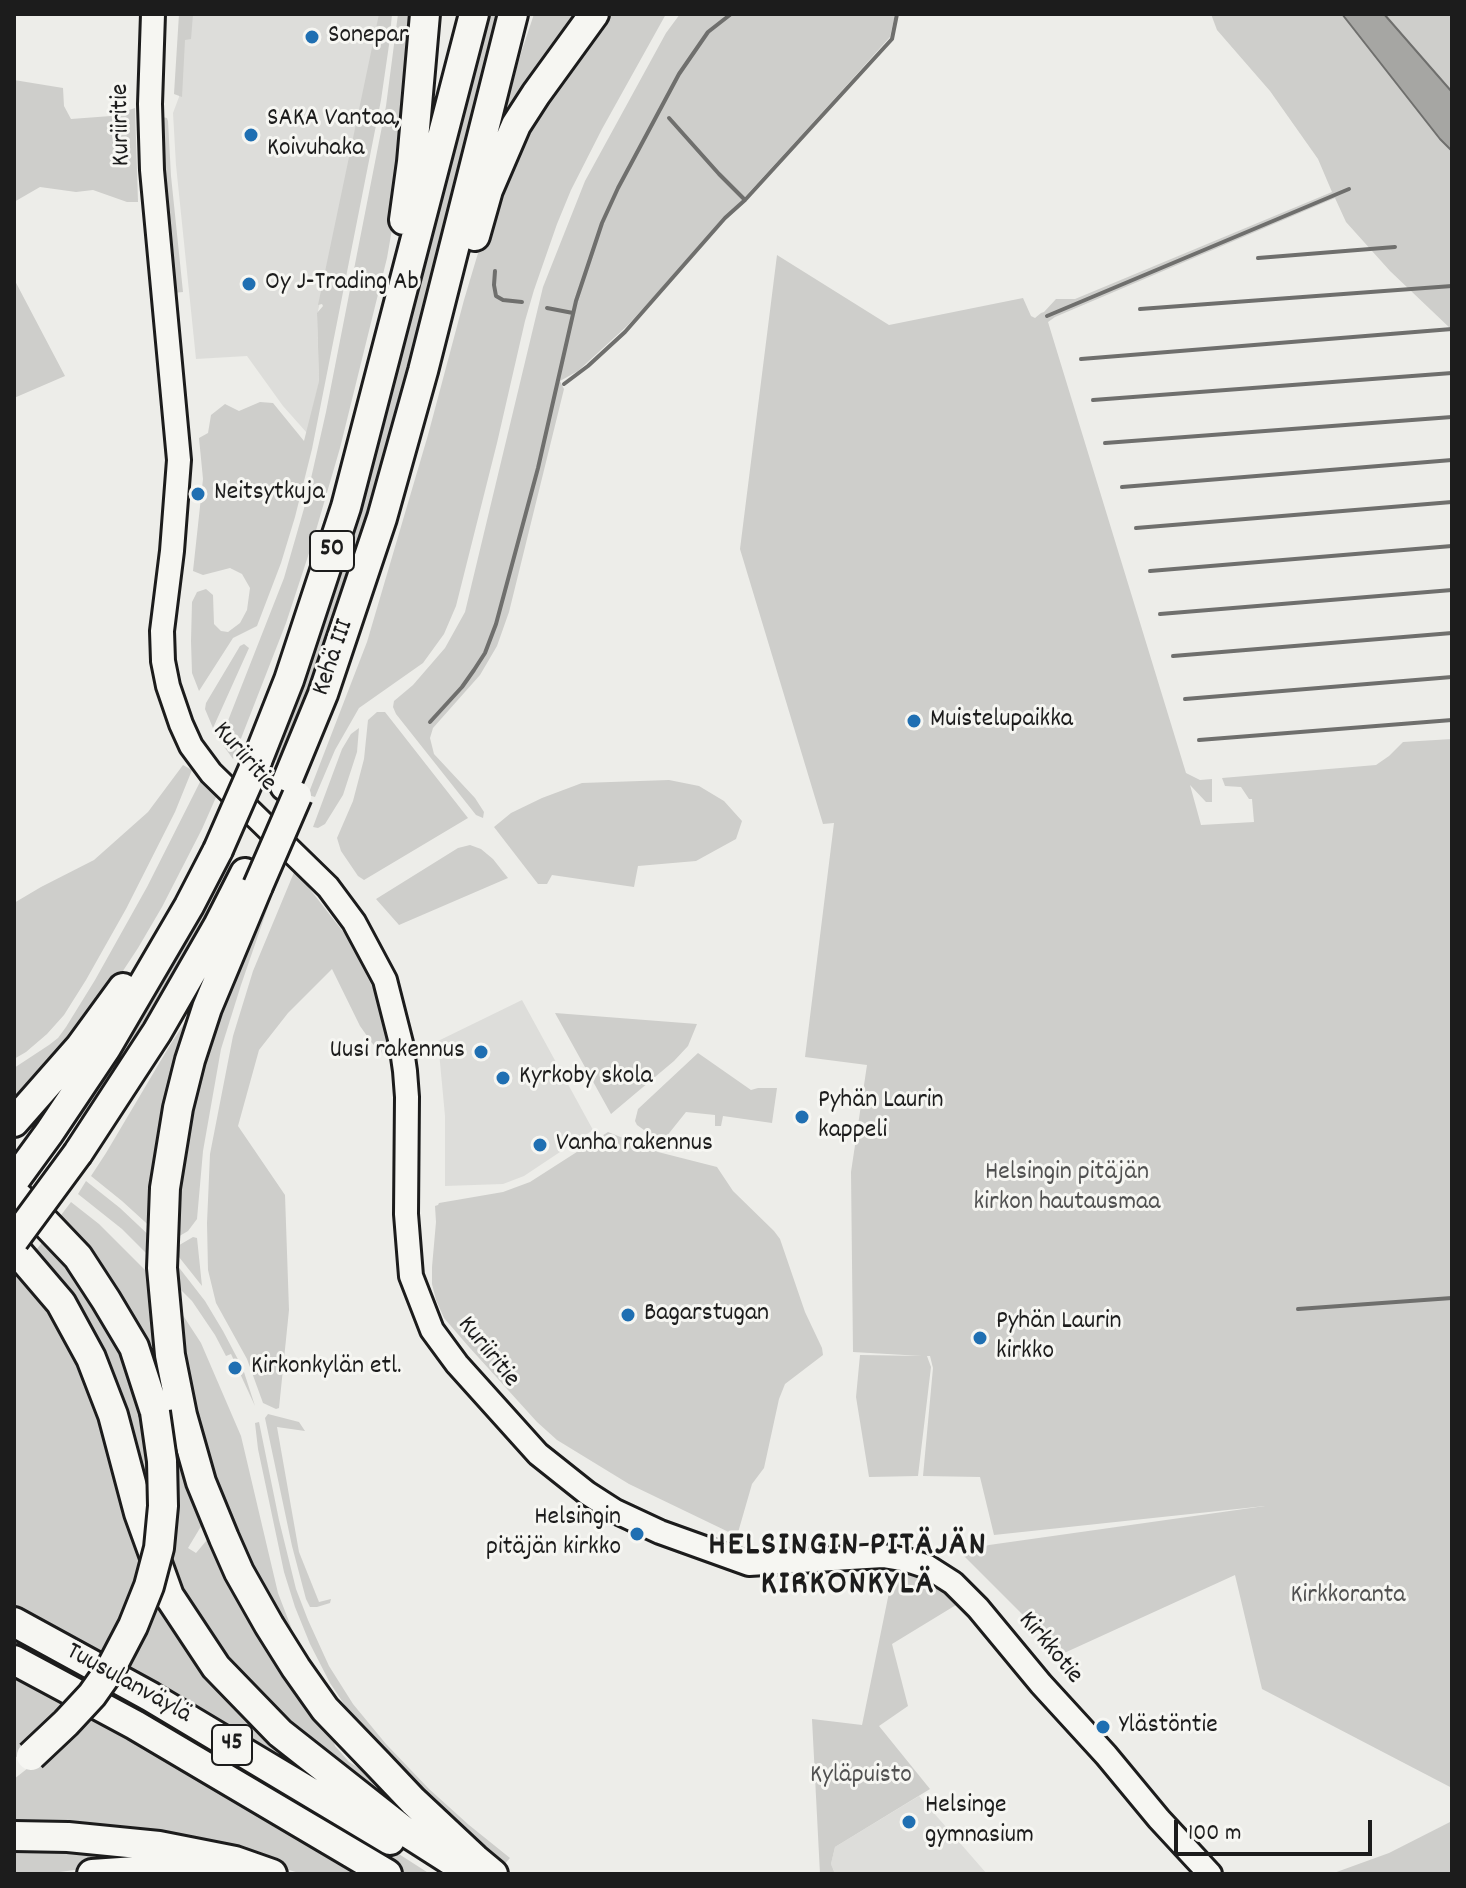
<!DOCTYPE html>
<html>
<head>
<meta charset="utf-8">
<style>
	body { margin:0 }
	#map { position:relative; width:1466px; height:1888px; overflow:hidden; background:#edede9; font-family:Dekko,sans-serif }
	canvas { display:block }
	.frame { position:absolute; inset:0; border:16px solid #1c1c1c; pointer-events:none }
	.scale { position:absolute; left:1174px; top:1820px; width:198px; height:36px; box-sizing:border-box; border:4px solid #1c1c1c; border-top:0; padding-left:10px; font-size:24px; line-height:28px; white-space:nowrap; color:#1c1c1c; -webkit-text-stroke:6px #f6f6f2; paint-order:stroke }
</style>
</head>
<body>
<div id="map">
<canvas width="1466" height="1888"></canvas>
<div class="frame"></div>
<div class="scale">100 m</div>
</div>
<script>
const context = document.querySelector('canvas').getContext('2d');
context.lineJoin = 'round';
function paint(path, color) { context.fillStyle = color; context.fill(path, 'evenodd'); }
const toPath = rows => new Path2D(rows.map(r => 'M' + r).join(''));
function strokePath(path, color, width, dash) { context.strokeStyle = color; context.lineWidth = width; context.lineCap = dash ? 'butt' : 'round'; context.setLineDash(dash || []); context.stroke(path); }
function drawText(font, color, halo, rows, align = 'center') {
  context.font = font + ' Dekko,sans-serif'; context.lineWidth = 6; context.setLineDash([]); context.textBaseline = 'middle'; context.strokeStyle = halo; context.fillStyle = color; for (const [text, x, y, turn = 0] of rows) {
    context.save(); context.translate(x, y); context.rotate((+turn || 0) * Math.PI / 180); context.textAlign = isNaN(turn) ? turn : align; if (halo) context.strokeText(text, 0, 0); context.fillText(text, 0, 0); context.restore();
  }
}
paint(toPath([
	[184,14,380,14,317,316,319,382,307,433,283,406,247,356,196,359,176,165,173,113,179,97,180,61],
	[522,1000,593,1130,524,1176,503,1184,445,1186,445,1116,438,1041],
	[919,1796,987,1874,835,1874,831,1864,835,1847]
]), '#ddddda');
paint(toPath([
	[179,14,193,14,191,39,185,40,182,97,174,94],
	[379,14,392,14,389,45,381,100,312,449,295,517,281,563,257,626,233,638,199,691,192,673,191,641,192,602,197,592,206,589,213,595,214,624,221,631,228,632,240,623,247,610,250,588,242,574,230,568,203,575,193,571,203,479,199,438,208,433,211,415,225,404,239,411,260,402,273,403,304,441,319,381,317,313,323,306,322,304,318,305],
	[398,14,416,14,400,183,387,258,340,448,312,544,286,623,233,759,220,741,284,578,305,505,326,412,386,106],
	[488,14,499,14,396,415,347,582,302,709,281,763,275,759,275,753,304,680,339,579,378,444,454,138],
	[534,14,585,14,498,135,521,53],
	[606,14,666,14,602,129,571,190,557,224,534,290,525,321,497,443,456,606,444,634,423,663,359,708,335,750,315,797,308,795,367,642,428,435,464,300,493,203,515,147],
	[680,14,895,14,890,37,838,95,627,326,578,371,560,381,564,389,509,612,497,646,480,675,433,728,430,738,434,754,475,798,484,812,483,818,476,815,396,714,393,707,394,701,413,685,445,648,465,612,543,287,585,181,666,33],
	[1211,14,1342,14,1440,139,1452,151,1452,330,1390,271,1346,222,1335,198,1055,317,1048,322,1186,773,1200,780,1212,779,1212,802,1206,802,1190,785,1201,825,1254,822,1252,799,1249,799,1241,787,1225,786,1222,778,1376,765,1389,756,1403,742,1452,739,1452,1788,1262,1689,1235,1575,1062,1654,961,1553,989,1545,1265,1506,994,1535,980,1477,923,1476,933,1368,930,1356,927,1356,931,1367,918,1476,869,1477,856,1397,860,1355,922,1356,853,1352,851,1172,867,1065,805,1057,834,823,823,824,740,549,777,255,889,325,1023,298,1031,316,1035,318,1041,313,1044,312,1056,299,1075,299,1332,192,1318,159,1270,91,1217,30],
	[1384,14,1452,14,1452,92,1394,26],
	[14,80,63,88,64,106,71,119,111,116,135,108,138,202,127,202,93,190,76,192,40,187,14,202],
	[162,117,167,118,168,121,171,176,183,292,173,293,161,140,160,119],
	[14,279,65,376,14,398],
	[244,644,249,648,213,728,205,709,206,703,240,646],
	[377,712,385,712,468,818,364,880,358,876,341,851,337,838,353,801,364,759,368,720],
	[359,728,357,752,343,795,325,824,318,828,313,827,342,749,351,734],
	[183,765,192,770,175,812,126,909,86,980,64,1015,47,1034,26,1052,14,1059,14,903,41,887,94,860,148,812],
	[202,778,217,795,202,829,162,907,138,948,90,1021,14,1111,14,1068,49,1045,58,1038,66,1027,95,980,147,887],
	[669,780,699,786,724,801,742,821,736,839,696,861,638,866,634,887,552,875,547,884,538,884,494,827,511,813,542,798,582,783],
	[470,845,481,849,493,859,508,878,399,925,376,899,458,848],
	[226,861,234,864,223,889,159,1006,86,1119,81,1118,79,1115,145,1012,176,958,213,890],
	[295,870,348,938,375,992,392,1052,383,1054,372,1043,360,1026,332,969,288,1013,259,1050,238,1126,285,1195,289,1310,279,1408,276,1409,263,1403,247,1359,216,1303,208,1270,207,1223,210,1154,233,1036,253,971],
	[265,892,271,898,241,985,221,1049,203,1151,197,1219,188,1231,171,1241,196,1064],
	[555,1013,697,1024,688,1046,674,1061,611,1114],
	[192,1014,155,1231,122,1201,91,1176,106,1153,170,1045,187,1019],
	[698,1053,751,1090,758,1088,777,1088,772,1123,723,1116,721,1126,715,1126,715,1115,686,1112,666,1137,651,1135,637,1125,635,1121,638,1109],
	[608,1132,658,1152,717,1167,733,1191,774,1231,780,1239,805,1312,822,1348,823,1355,785,1384,779,1399,764,1468,752,1484,737,1536,629,1484,557,1440,537,1422,469,1347,444,1318,436,1300,432,1284,432,1267,436,1222,435,1206,438,1205,439,1203,503,1192,530,1182],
	[86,1181,120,1208,155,1241,155,1262,122,1229,78,1194],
	[71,1202,99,1224,155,1280,206,1518,188,1548,196,1553,212,1534,331,1731,335,1746,349,1762,359,1768,367,1769,441,1844,378,1802,230,1671,169,1569,164,1422,55,1223],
	[48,1235,120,1338,147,1410,154,1528,32,1255],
	[193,1237,197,1238,202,1286,175,1252,176,1247],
	[170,1256,205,1301,223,1331,243,1369,255,1406,231,1354,226,1356,215,1335,192,1301,175,1284],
	[21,1269,51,1307,79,1357,147,1563,107,1659,14,1608,14,1277],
	[173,1300,201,1343,241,1436,278,1593,298,1645,315,1680,275,1621,199,1455],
	[268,1414,299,1422,305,1431,277,1427,299,1552,319,1602,331,1599,330,1603,317,1607,310,1607,306,1599,292,1546,265,1418],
	[259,1422,279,1520,296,1589,308,1620,329,1666,353,1704,386,1744,429,1789,469,1825,510,1858,502,1867,484,1852,377,1747,354,1719,330,1683,310,1644,295,1607,284,1572,258,1449,255,1423],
	[894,1568,922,1574,937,1584,956,1605,892,1644,908,1706,879,1726,930,1789,835,1847,831,1864,835,1874,820,1874,812,1719,862,1725],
	[157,1590,323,1779,123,1667],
	[14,1678,72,1709,14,1759],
	[109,1688,377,1840,430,1874,405,1874,102,1697],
	[87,1716,287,1830,360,1874,303,1874,235,1855,14,1830,14,1779,65,1739],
	[1452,1821,1452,1874,1331,1874,1389,1853],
	[14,1845,134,1853,129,1863,44,1874,14,1874]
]), '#cececb');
const water = toPath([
	[1342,14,1384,14,1452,92,1452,151,1440,139,1342,14]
]);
paint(water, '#a6a6a3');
strokePath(water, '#6f6f6d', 2);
strokePath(toPath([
	[669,118,719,174,745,200],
	[1258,258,1395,247],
	[495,271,494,285,496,296,503,300,522,302],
	[547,308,573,313],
	[1140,309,1452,286],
	[1047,316,1349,189],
	[1081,359,1452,329],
	[564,384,588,366,625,332,725,218,745,200,892,39,897,14],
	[1093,400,1452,373],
	[1105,443,1452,417],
	[1122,487,1452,460],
	[1136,528,1452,502],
	[1150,571,1452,546],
	[1160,614,1452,590],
	[1173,656,1452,633],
	[1185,699,1452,677],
	[430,722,462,687,474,670,485,653,496,624,538,468,576,301,602,223,618,188,679,74,708,32,731,14],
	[1199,740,1452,720],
	[1298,1309,1452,1298]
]), '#6f6f6d', 4);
const secondary = toPath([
	[153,14,150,104,152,170,179,460,172,551,162,631,163,661,168,686,181,724,191,746,211,773,328,887,354,922,385,980,401,1043,405,1071,407,1097,406,1214,411,1276,432,1330,457,1364,538,1454,587,1493,615,1511,660,1532,749,1564,883,1556,907,1560,928,1567,953,1583,978,1608,1041,1684,1106,1755,1159,1819,1210,1874]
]);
const highway = toPath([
	[404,220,412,162,425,14],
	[475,236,488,190,516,125,536,94,594,14],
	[257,761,289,680,346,507,474,14],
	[285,786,323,694,382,518,423,371,513,14],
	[258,886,207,1008,190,1060,178,1108,165,1188,162,1268,170,1355,182,1415,201,1482,224,1538,239,1572,269,1625,296,1668,325,1709,378,1764,413,1801,475,1859,493,1874],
	[14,1122,80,1047,123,988],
	[78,1153,157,1032,218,926,245,873],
	[14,1181,49,1133,106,1048,189,906,218,850],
	[14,1193,36,1213,78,1257,106,1300,134,1347,155,1412],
	[14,1248,61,1303,91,1358,113,1415,139,1513,169,1596,216,1667,280,1733,403,1830,472,1874],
	[14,1622,151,1697,390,1840],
	[14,1660,135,1725,387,1874],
	[14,1836,68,1837,159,1846,235,1861,272,1874],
	[92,1874,180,1868,207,1871]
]);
strokePath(secondary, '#1c1c1c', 28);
strokePath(highway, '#1c1c1c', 34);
strokePath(secondary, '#f6f6f2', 22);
strokePath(highway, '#f6f6f2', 28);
const highwayBridge = toPath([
	[218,850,257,761],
	[258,886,297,796],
	[14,1240,78,1153],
	[31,1756,66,1723,92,1695,111,1668,133,1626,149,1586,159,1548,163,1506,162,1461,155,1412]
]);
strokePath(highwayBridge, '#1c1c1c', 34, []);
strokePath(highwayBridge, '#f6f6f2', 28);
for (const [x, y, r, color] of [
	[312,37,8,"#1f6fb2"],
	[251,135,8,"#1f6fb2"],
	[249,284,8,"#1f6fb2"],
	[198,494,8,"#1f6fb2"],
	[914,721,8,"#1f6fb2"],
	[481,1052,8,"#1f6fb2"],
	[503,1078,8,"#1f6fb2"],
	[802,1117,8,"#1f6fb2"],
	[540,1145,8,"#1f6fb2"],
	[628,1315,8,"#1f6fb2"],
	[980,1338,8,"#1f6fb2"],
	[235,1368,8,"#1f6fb2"],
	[637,1534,8,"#1f6fb2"],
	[1103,1727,8,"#1f6fb2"],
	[909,1822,8,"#1f6fb2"]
]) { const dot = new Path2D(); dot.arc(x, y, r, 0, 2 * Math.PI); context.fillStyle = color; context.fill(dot); strokePath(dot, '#f6f6f2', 3); }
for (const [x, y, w] of [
	[332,551,44],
	[232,1745,40]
]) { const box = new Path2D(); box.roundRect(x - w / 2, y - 20, w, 40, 6); context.fillStyle = '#f6f6f2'; context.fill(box); strokePath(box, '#1c1c1c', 2); }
drawText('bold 24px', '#1c1c1c', null, [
	["50",332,551],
	["45",232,1745]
]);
drawText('26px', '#1c1c1c', '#f6f6f2', [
	["Sonepar",328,37],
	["SAKA Vantaa,",267,120],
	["Koivuhaka",267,150],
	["Oy J-Trading Ab",265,284],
	["Neitsytkuja",214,494],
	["Muistelupaikka",930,721],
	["Uusi rakennus",465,1052,"right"],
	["Kyrkoby skola",519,1078],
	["Pyhän Laurin",818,1102],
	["kappeli",818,1132],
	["Vanha rakennus",556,1145],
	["Bagarstugan",644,1315],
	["Pyhän Laurin",996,1323],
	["kirkko",996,1353],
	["Kirkonkylän etl.",251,1368],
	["Helsingin",621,1519,"right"],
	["pitäjän kirkko",621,1549,"right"],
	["Ylästöntie",1119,1727],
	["Helsinge",925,1807],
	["gymnasium",925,1837]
], 'left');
drawText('26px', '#1c1c1c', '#f6f6f2', [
	["Kuriiritie",123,125,-91],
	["Kehä III",335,658,-71],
	["Kuriiritie",243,758,49],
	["Kuriiritie",487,1353,51],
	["Kirkkotie",1049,1649,50],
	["Tuusulanväylä",128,1685,29]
]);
drawText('26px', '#515151', '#f6f6f2', [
	["Helsingin pitäjän",1067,1174],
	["kirkon hautausmaa",1067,1204],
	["Kirkkoranta",1348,1597],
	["Kyläpuisto",861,1777]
]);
context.letterSpacing = '2px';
drawText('bold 34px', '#1c1c1c', '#f6f6f2', [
	["HELSINGIN PITÄJÄN",848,1548],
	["KIRKONKYLÄ",848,1587]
]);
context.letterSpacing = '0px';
</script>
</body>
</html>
